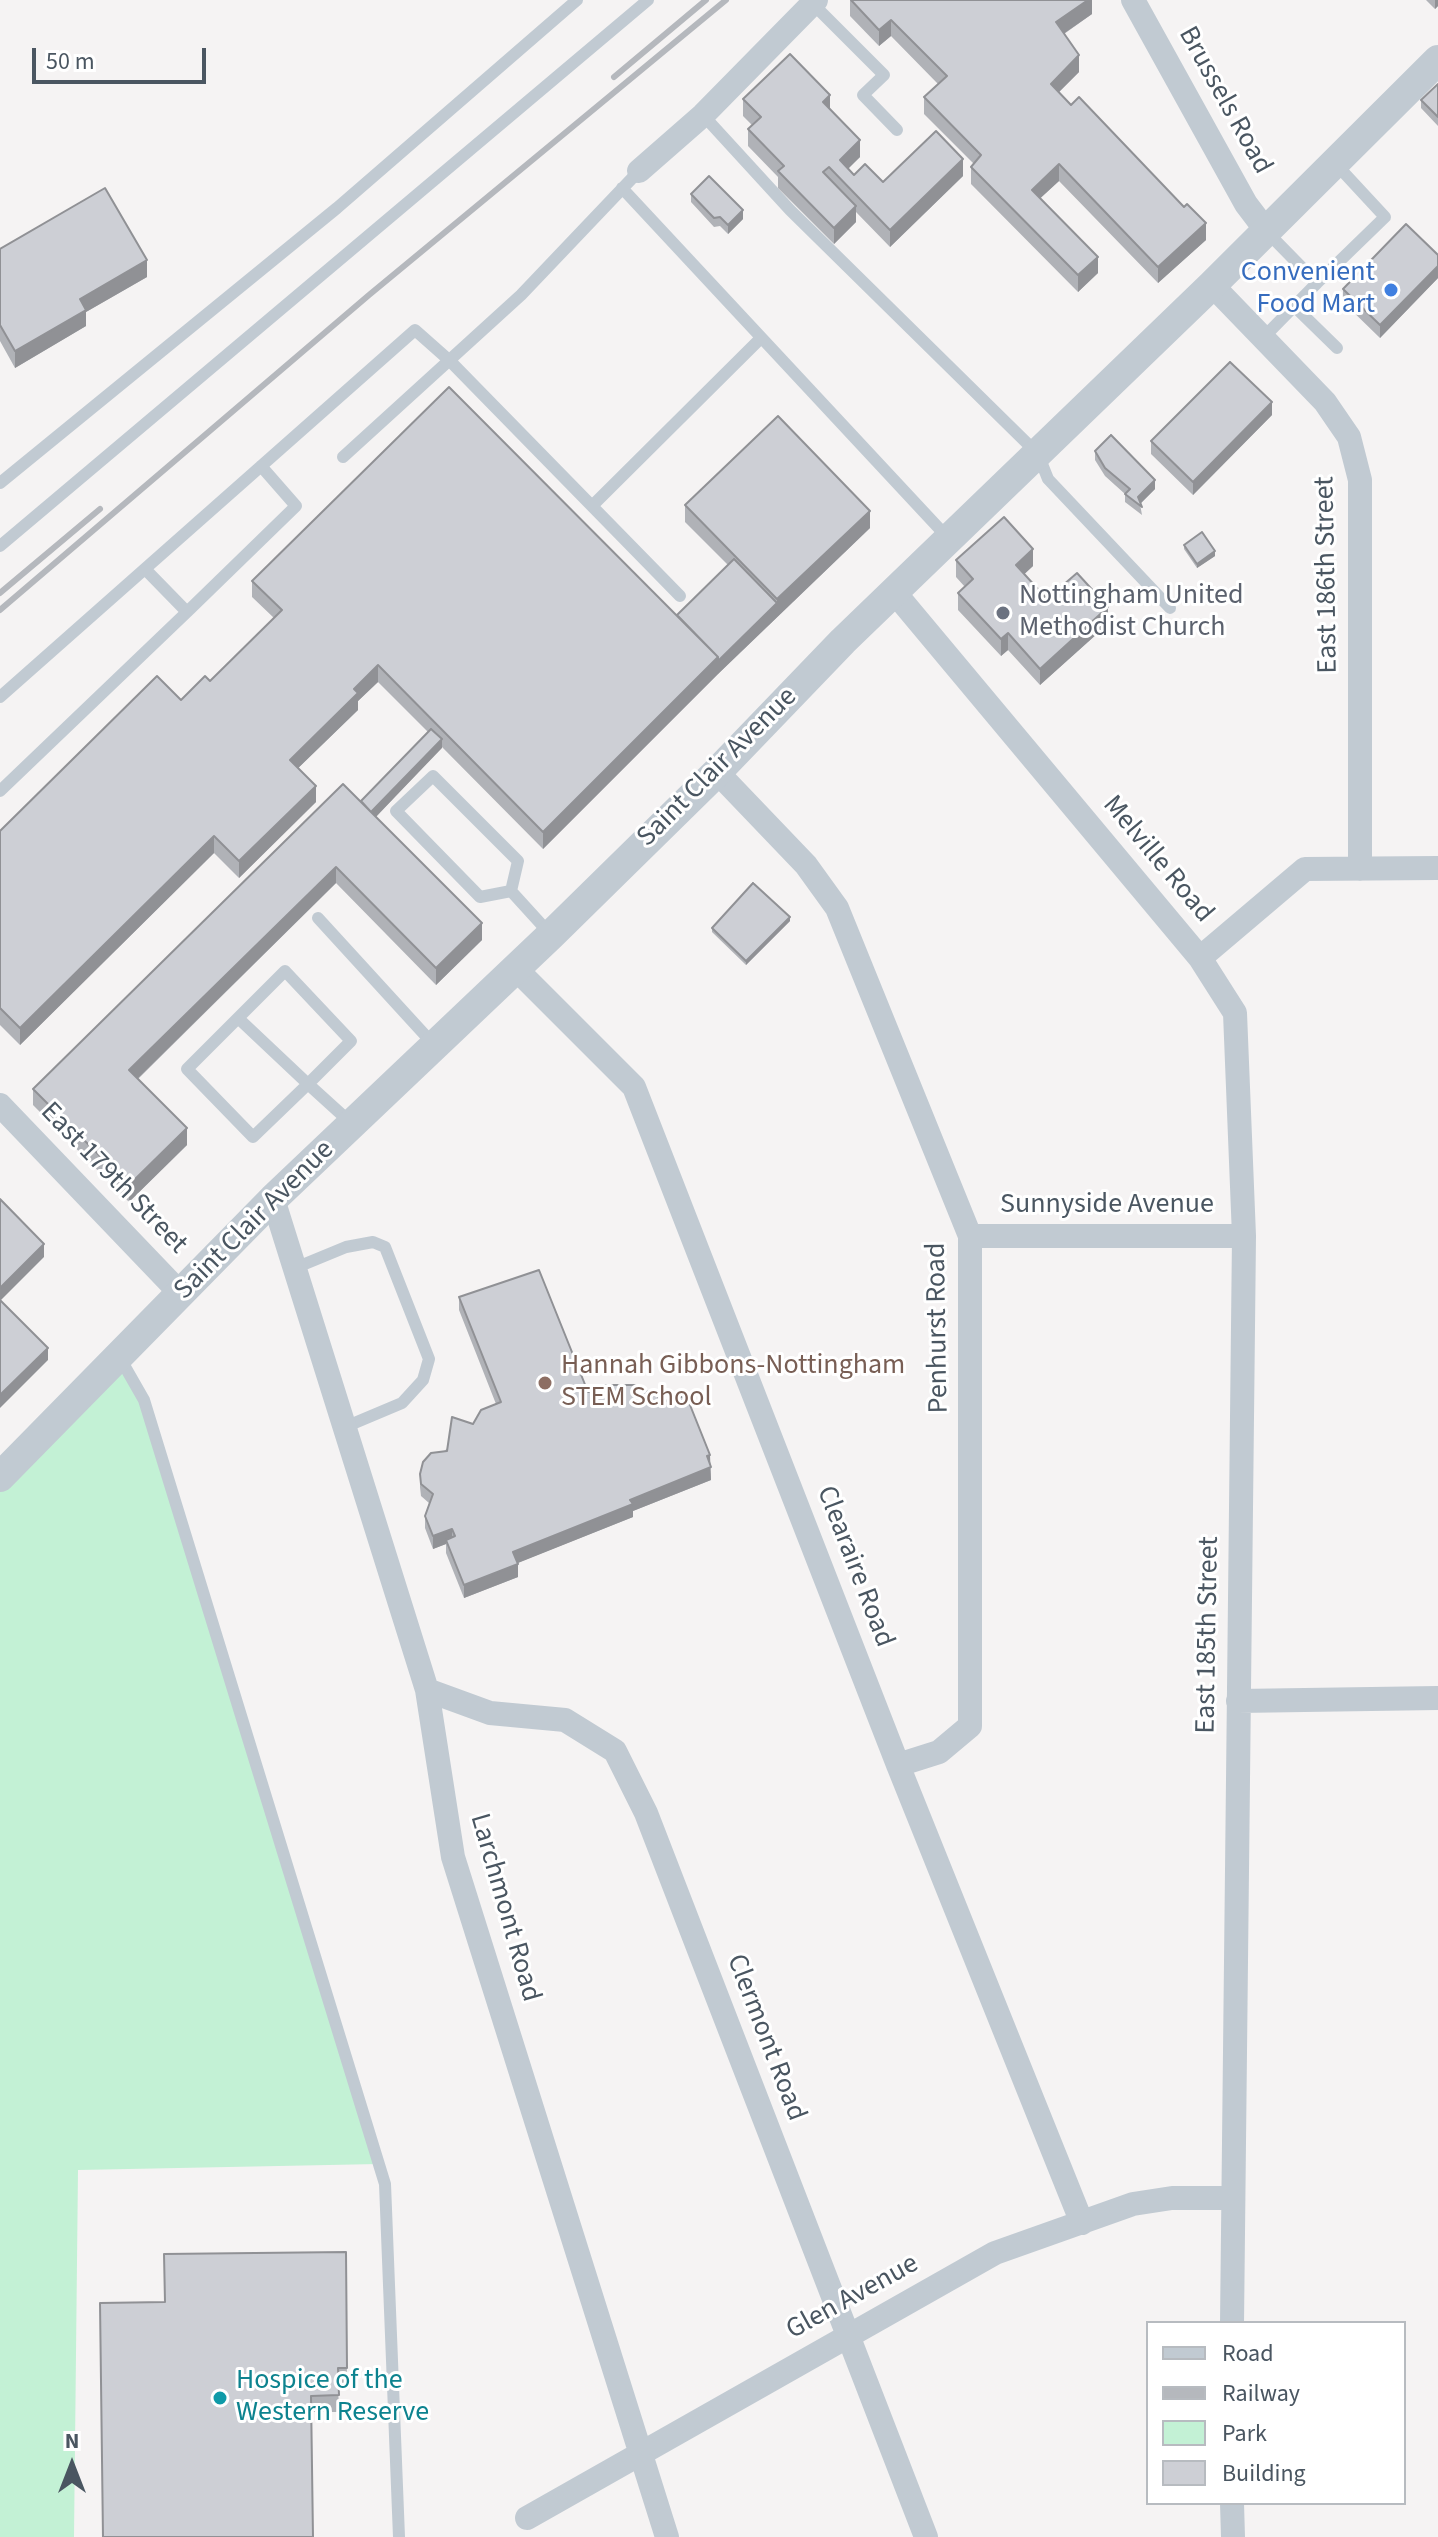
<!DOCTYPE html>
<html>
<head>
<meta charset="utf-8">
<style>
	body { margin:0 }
	#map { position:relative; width:1438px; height:2537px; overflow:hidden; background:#f5f3f3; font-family:"Source Sans 3",sans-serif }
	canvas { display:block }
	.legend { position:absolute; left:1146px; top:2321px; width:260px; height:184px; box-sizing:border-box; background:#fff; border:2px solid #b7bbc0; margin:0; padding:10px 14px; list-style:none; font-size:24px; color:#4a5661 }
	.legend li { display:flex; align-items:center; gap:16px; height:40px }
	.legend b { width:40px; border:2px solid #b7bbc0 }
	.north { position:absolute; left:32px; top:2425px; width:80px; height:80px; -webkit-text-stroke:6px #fff; paint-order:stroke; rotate:0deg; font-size:22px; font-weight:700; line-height:32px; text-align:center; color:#4a5661 }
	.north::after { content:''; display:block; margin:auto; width:28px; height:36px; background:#4a5661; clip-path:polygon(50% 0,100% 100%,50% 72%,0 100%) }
	.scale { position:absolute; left:32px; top:48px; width:174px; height:36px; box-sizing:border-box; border:4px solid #4a5661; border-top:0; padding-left:10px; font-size:24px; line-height:28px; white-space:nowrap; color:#4a5661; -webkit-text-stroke:6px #fff; paint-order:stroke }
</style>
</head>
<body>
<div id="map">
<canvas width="1438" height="2537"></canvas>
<ul class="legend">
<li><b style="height:10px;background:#c1cad2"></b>Road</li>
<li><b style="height:10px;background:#b5b8bd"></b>Railway</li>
<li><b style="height:22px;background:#c3f1d5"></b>Park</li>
<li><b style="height:22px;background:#cdcfd5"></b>Building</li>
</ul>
<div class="north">N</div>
<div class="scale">50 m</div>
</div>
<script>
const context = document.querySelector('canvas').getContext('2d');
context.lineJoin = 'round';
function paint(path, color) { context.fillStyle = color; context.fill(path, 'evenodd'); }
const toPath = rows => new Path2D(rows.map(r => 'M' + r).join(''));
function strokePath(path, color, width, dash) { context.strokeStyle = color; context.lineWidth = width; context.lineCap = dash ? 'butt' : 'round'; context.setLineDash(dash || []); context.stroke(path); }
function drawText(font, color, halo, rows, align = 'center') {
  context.font = font + ' "Source Sans 3",sans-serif'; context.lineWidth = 6; context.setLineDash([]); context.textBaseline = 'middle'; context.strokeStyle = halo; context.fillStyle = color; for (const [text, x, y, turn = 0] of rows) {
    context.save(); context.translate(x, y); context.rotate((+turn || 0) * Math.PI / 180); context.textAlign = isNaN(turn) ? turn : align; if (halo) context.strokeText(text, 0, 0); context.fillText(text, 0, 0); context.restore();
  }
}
paint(toPath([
	[120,1358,144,1400,379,2164,78,2170,74,2537,0,2537,0,1477]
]), '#c3f1d5');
strokePath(toPath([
	[812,3,884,75,863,95,897,130],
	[703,115,790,210,1038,454,1048,479,1170,608],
	[622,188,948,538],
	[1267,232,1317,283,1385,217,1334,162],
	[1294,306,1337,348],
	[1263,338,1317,283],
	[343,457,521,295,639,171],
	[0,483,337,208,577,0],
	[592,506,760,339],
	[0,546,648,0],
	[187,612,296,506,261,466],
	[0,697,415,330,450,361,680,596],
	[0,791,187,612,145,569],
	[511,891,480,897,396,811,433,776,518,861,511,891,551,935],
	[318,918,435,1046],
	[238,1018,308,1084,253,1137,187,1069,285,971,351,1041,308,1084,351,1123],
	[295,1268,346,1247,373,1242,385,1247,429,1359,423,1380,402,1403,345,1427],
	[120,1358,144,1400,385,2184,399,2537]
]), '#c1cad2', 12);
strokePath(toPath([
	[1133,0,1246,204,1265,229],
	[639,171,703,115,816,0],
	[1212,285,1325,402,1349,437,1360,480,1360,869],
	[895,593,1200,958,1235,1013,1244,1236,1232,2323],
	[717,772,806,865,837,908,970,1236,970,1726,939,1752,898,1765],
	[1200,958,1305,869,1438,868],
	[516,969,634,1087,898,1765,1082,2223],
	[0,1105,182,1295],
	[273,1199,427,1690,453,1857,667,2537],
	[970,1236,1244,1236],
	[427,1690,490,1713,565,1720,615,1751,646,1813,926,2537],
	[1238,1701,1438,1698],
	[1232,2503,1233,2537],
	[527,2518,995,2253,1133,2204,1172,2198,1232,2198]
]), '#c1cad2', 24);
strokePath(toPath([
	[0,1477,273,1199,551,935,717,772,843,641,1212,285,1438,60]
]), '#c1cad2', 30);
strokePath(toPath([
	[614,77,706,0],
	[0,593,100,509],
	[0,610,369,295,726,0]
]), '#b5b8bd', 6);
paint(toPath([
	[850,0,1092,0,1092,14,1064,34,1079,72,1059,92,1206,240,1158,283,1059,181,1040,198,1098,273,1078,292,971,184,971,167,974,164,924,114,924,97,938,84,891,36,879,46,850,16],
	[1426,0,1438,0,1438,6,1435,9],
	[1438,84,1438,126,1421,108,1421,100],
	[743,99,830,109,860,157,848,168,854,175,883,182,963,176,890,247,856,212,856,222,834,244,778,188,778,177,748,146,748,129,752,125,743,116],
	[691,194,743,219,728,234,720,226,714,227,691,202],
	[0,249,147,277,86,312,86,326,15,368,0,341],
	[1438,255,1438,278,1380,338,1343,302,1343,289],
	[1272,415,1193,495,1151,454,1151,441],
	[1095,451,1155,489,1140,504,1142,515,1125,502,1125,494,1105,476,1095,460],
	[685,505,870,528,718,674,543,849,442,747,376,817,482,940,436,985,336,883,138,1079,187,1145,129,1202,33,1105,33,1089,361,801,428,732,378,682,358,701,358,710,298,768,316,802,239,878,214,853,20,1045,0,1025,0,831,181,700,210,681,274,618,252,597,252,581,677,615,728,565,685,522],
	[1184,545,1215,556,1197,568,1184,549],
	[956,560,1033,566,1024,574,1047,599,1108,624,1040,685,1008,650,1001,656,958,610,958,593,965,587,956,577],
	[790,921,746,965,712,932,712,928],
	[459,1297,588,1392,710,1464,711,1480,633,1511,633,1517,517,1563,518,1577,464,1598,446,1553,446,1544,433,1549,425,1528,425,1516,429,1503,421,1496,420,1487,420,1474,473,1424,496,1404,459,1310],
	[346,2252,347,2384,338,2384,339,2412,311,2412,165,2302]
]), '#b0b2b7');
paint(toPath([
	[1088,0,1092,0,1092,14,1056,39,1056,22],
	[1435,0,1438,0,1438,6,1435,9],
	[891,20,891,36,879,46,879,30],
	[1079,55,1079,72,1051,100,1051,84],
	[830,95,830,112,823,102],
	[860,140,860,157,840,177,840,160],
	[963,159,963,176,890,247,890,230],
	[1059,164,1059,181,1032,206,1032,190],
	[856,206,856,222,834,244,834,228],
	[743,210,743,219,728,234,728,225],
	[1206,223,1206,240,1158,283,1158,267],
	[1098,257,1098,273,1078,292,1078,275],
	[147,260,147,277,86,312,86,326,15,368,15,351,80,299],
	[1438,266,1438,278,1380,338,1380,325],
	[1272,402,1272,415,1193,495,1193,482],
	[1155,480,1155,489,1139,505,1138,497],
	[870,511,870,528,718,674,543,849,543,832,718,657,777,603,777,599],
	[1033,549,1033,566,1016,582,1016,565],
	[1215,551,1215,556,1197,568,1197,564],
	[1108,607,1108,624,1040,685,1040,669],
	[1008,633,1008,650,1001,656,1001,639],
	[378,665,378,682,358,701,358,710,290,776,290,760,354,689],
	[442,739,442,748,368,825,368,816],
	[316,786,316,802,239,878,239,861],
	[214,836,214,853,20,1045,20,1028],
	[336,867,336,883,129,1087,129,1070],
	[790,917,790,921,746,965,746,961],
	[482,923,482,940,436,985,436,968],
	[187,1128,187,1145,129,1202,129,1185],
	[44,1244,44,1257,0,1301,0,1288],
	[48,1348,48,1360,0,1408,0,1395],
	[710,1455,711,1480,633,1511,633,1517,513,1565,513,1552,630,1500],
	[452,1529,452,1541,446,1540,446,1544,433,1549,433,1536],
	[518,1564,518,1577,464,1598,464,1585]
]), '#909195');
const building = toPath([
	[851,0,1088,0,1056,22,1079,55,1051,84,1071,105,1079,97,1184,207,1187,204,1206,223,1158,267,1059,164,1032,190,1098,257,1078,275,971,167,981,155,924,97,947,76,891,20,879,30,851,0],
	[790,54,830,95,823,102,860,140,840,160,854,175,865,164,883,182,936,131,963,159,890,230,829,167,823,172,856,206,834,228,778,171,784,166,748,129,761,117,743,99,790,54],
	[1438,84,1438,117,1421,100,1438,84],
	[709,176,743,210,728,225,720,217,714,218,691,194,709,176],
	[105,188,147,260,80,299,86,310,15,351,0,325,0,249,105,188],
	[1406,224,1438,255,1438,266,1380,325,1343,289,1406,224],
	[1230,362,1272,402,1193,482,1151,441,1230,362],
	[449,387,718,657,543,832,378,665,354,689,358,693,290,760,316,786,239,861,214,836,20,1028,0,1008,0,831,157,676,181,700,205,676,210,681,282,610,252,581,449,387],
	[778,416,870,511,777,599,685,505,778,416],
	[1111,435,1155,480,1138,497,1142,507,1125,494,1130,489,1105,468,1095,451,1111,435],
	[1004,517,1033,549,1016,565,1047,599,1077,573,1108,607,1040,669,1008,633,1001,639,958,593,973,579,956,560,1004,517],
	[1202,532,1215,551,1197,564,1184,545,1202,532],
	[734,559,777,603,718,661,718,657,677,615,734,559],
	[431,729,442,739,371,812,361,801,431,729],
	[343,784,482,923,436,968,336,867,129,1070,187,1128,129,1185,33,1089,343,784],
	[753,883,790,917,746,961,712,928,753,883],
	[0,1199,44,1244,0,1288,0,1199],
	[539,1270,588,1392,606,1385,634,1385,669,1402,686,1395,710,1455,707,1456,711,1467,630,1500,633,1504,513,1552,518,1564,464,1585,446,1540,455,1536,452,1529,433,1536,425,1516,433,1494,421,1484,420,1474,423,1462,431,1453,447,1451,452,1417,473,1424,481,1410,501,1402,459,1297,539,1270],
	[0,1300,48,1348,0,1395,0,1300],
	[346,2252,347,2368,338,2368,339,2395,311,2396,313,2537,103,2537,100,2303,165,2302,164,2254,346,2252]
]);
paint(building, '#cdcfd5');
strokePath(building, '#909195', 2);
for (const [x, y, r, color] of [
	[1391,290,8,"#3f7fe0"],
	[1003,613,8,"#6b7280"],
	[545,1383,8,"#8d6e63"],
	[220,2398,8,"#0f9aa8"]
]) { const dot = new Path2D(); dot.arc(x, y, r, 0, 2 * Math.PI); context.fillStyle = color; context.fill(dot); strokePath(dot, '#fff', 3); }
drawText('28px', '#4a5661', '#fff', [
	["Brussels Road",1224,101,61],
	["East 186th Street",1328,575,-91],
	["Saint Clair Avenue",718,768,-45],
	["Melville Road",1157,860,50],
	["East 179th Street",113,1179,46],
	["Sunnyside Avenue",1107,1206],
	["Saint Clair Avenue",255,1221,-45],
	["Penhurst Road",939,1328,-91],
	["Clearaire Road",854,1567,69],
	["East 185th Street",1209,1635,-89],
	["Larchmont Road",504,1908,74],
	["Clermont Road",765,2038,69],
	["Glen Avenue",853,2298,-29]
]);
drawText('28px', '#366cbe', '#fff', [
	["Convenient",1375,274],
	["Food Mart",1375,306]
], 'right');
drawText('28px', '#5b616d', '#fff', [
	["Nottingham United",1019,597],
	["Methodist Church",1019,629]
], 'left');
drawText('28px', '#785e54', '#fff', [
	["Hannah Gibbons-Nottingham",561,1367],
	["STEM School",561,1399]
], 'left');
drawText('28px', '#0d838f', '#fff', [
	["Hospice of the",236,2382],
	["Western Reserve",236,2414]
], 'left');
</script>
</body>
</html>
